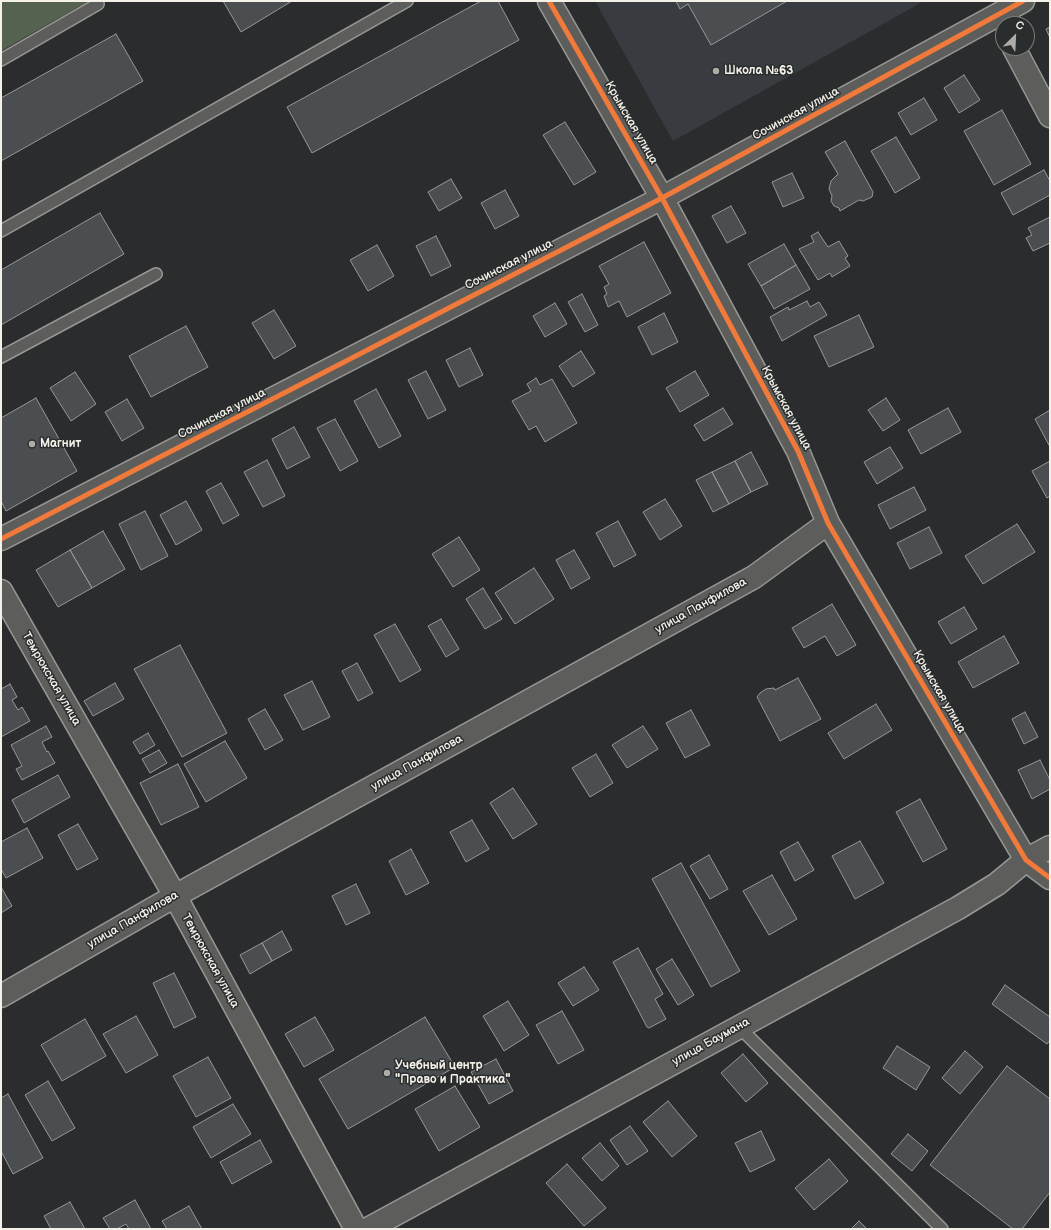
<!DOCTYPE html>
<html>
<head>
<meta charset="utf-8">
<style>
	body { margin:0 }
	#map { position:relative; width:1051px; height:1230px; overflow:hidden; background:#2b2c2d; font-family:"Balsamiq Sans",sans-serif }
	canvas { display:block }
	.frame { position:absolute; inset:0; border:2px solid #f4f1e8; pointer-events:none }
	.north { position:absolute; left:995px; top:16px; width:40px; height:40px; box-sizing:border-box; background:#2a2d2e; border:1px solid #7b7b78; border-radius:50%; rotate:24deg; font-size:11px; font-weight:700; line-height:16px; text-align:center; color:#f4f1e8 }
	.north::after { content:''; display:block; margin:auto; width:14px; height:18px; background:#aeaca7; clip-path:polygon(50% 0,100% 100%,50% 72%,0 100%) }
</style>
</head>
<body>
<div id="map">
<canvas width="1051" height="1230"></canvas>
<div class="frame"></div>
<div class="north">С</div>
</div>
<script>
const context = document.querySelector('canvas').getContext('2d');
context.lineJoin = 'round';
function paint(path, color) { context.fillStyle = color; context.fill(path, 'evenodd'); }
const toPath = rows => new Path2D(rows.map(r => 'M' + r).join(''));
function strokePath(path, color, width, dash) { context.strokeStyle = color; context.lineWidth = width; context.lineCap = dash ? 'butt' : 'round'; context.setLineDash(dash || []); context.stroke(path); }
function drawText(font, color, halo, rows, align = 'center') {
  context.font = font + ' "Balsamiq Sans",sans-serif'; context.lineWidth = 3; context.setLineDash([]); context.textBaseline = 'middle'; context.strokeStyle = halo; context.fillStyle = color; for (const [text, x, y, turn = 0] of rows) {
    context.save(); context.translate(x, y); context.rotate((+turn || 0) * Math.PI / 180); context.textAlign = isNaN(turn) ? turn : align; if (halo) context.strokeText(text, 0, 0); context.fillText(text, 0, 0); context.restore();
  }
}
paint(toPath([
	[595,1,924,1,673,141]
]), '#383c41');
paint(toPath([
	[1,1,89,1,1,51]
]), '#55624f');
const building = toPath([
	[223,1,292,1,241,32,223,1],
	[481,1,498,1,519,40,312,153,287,107,481,1],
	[676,1,787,1,711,45,688,4,680,9,676,1],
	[1050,27,1050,38,1046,29,1050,27],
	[116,34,143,81,1,161,1,98,116,34],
	[964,75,980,100,959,113,944,88,964,75],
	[924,98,937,120,911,135,898,113,924,98],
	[1002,110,1031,164,994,185,964,131,1002,110],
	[565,122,596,172,574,185,543,135,565,122],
	[896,137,920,178,895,193,871,151,896,137],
	[845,141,873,192,872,197,863,201,859,200,840,211,839,208,834,206,831,201,832,196,829,189,831,181,838,174,825,152,845,141],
	[1044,170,1050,181,1050,195,1013,215,1001,193,1044,170],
	[792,173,804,198,783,207,772,182,792,173],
	[451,179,462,198,439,211,428,192,451,179],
	[505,190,519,216,495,229,481,203,505,190],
	[731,206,746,233,727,243,712,216,731,206],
	[100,213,124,254,1,325,1,270,100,213],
	[1050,217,1050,243,1033,251,1026,238,1032,235,1028,228,1050,217],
	[818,232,828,247,839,241,848,256,845,258,850,266,832,277,830,273,818,280,799,249,814,242,811,236,818,232],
	[436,236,451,266,431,276,416,246,436,236],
	[644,242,671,293,627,317,619,301,608,307,604,296,607,294,604,287,609,284,599,266,644,242],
	[784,244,796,265,761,286,748,264,784,244],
	[377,245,394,276,368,291,350,260,377,245],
	[796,265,810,289,774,309,761,286,796,265],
	[582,294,598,325,585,332,568,302,582,294],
	[807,301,810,307,819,302,827,315,782,341,770,317,788,307,789,310,807,301],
	[555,303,567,324,545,337,533,316,555,303],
	[274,310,296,346,274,359,252,323,274,310],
	[664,313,678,342,652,355,638,327,664,313],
	[859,315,874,347,829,367,814,336,859,315],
	[186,326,208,367,151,397,129,356,186,326],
	[470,348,483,375,459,387,446,360,470,348],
	[581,351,595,373,573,387,559,366,581,351],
	[426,371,446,410,428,419,408,380,426,371],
	[695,371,709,395,680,412,666,388,695,371],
	[75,372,96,404,71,421,50,388,75,372],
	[536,378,540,385,552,379,577,423,545,442,536,426,529,430,512,401,531,391,527,384,536,378],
	[376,389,401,436,379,448,354,401,376,389],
	[36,398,77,471,6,511,1,501,1,418,36,398],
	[886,398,900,420,883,431,868,410,886,398],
	[127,399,144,428,122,441,105,412,127,399],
	[723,408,733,424,704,441,694,425,723,408],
	[948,408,961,432,921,454,908,430,948,408],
	[1050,410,1050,447,1035,419,1050,410],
	[335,419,358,461,340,471,317,428,335,419],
	[294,427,310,457,287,469,272,439,294,427],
	[890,447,903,468,877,484,864,462,890,447],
	[751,452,768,484,751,492,735,461,751,452],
	[267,460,285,496,263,507,244,472,267,460],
	[735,461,751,492,729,504,712,472,735,461],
	[1050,461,1050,496,1047,498,1032,471,1050,461],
	[712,472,729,504,713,512,696,480,712,472],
	[221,483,239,515,223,524,206,491,221,483],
	[914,487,926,510,890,529,878,505,914,487],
	[665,499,682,526,660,540,643,512,665,499],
	[186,501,202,530,176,545,160,515,186,501],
	[145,511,168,556,141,570,119,524,145,511],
	[618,521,636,555,614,567,596,533,618,521],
	[1017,524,1035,552,983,584,965,556,1017,524],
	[929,527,942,553,910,569,897,543,929,527],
	[103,531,125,569,92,588,70,550,103,531],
	[459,537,480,570,453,587,432,554,459,537],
	[70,550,92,588,58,607,36,570,70,550],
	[574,550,590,578,571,589,556,560,574,550],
	[534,568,554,599,515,624,495,593,534,568],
	[483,588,502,619,485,629,466,599,483,588],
	[832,604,856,645,837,656,825,636,804,648,792,628,832,604],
	[964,607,977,629,951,644,938,622,964,607],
	[441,619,459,649,446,657,428,626,441,619],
	[395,624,421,670,400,682,374,635,395,624],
	[1004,636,1019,663,973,688,958,662,1004,636],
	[180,645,227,733,182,757,134,669,180,645],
	[357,663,373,693,358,701,342,671,357,663],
	[798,678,821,719,780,741,757,697,760,693,766,689,774,688,775,690,798,678],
	[312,681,330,717,303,730,284,695,312,681],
	[115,683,124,699,93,716,84,701,115,683],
	[10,684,17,697,12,700,18,710,22,707,30,721,1,737,1,689,10,684],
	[876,704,892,730,844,759,828,733,876,704],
	[265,709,283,740,265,750,248,719,265,709],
	[691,710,710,745,685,758,666,723,691,710],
	[1025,712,1038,737,1024,744,1012,719,1025,712],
	[46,726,52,737,42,742,47,752,48,751,55,763,22,780,16,769,22,766,11,745,46,726],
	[643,726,658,749,627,768,612,745,643,726],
	[148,733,155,745,140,754,133,742,148,733],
	[225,741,247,778,206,802,184,764,225,741],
	[159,750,167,763,150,773,142,759,159,750],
	[596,754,613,783,590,797,572,768,596,754],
	[1040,760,1050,780,1050,789,1032,799,1018,770,1040,760],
	[178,764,199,807,161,825,140,783,178,764],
	[58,775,70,797,24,823,12,800,58,775],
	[513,788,537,824,513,839,490,803,513,788],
	[920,799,947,849,923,862,896,812,920,799],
	[472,820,489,849,466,862,450,832,472,820],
	[78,824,98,859,77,870,58,835,78,824],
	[27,828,43,858,6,878,1,869,1,842,27,828],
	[860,841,884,883,855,899,832,856,860,841],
	[798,842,814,870,795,881,780,852,798,842],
	[411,849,429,883,406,895,389,861,411,849],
	[709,855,728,889,710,899,690,866,709,855],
	[681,863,740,971,711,987,652,879,681,863],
	[772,875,797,919,769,935,743,891,772,875],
	[356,884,370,913,346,925,332,896,356,884],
	[1,887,12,906,1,913,1,887],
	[282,931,292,950,272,961,262,943,282,931],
	[262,943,272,961,250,974,240,955,262,943],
	[638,948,663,994,655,999,666,1019,649,1028,647,1027,613,962,638,948],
	[672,959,694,995,678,1005,656,969,672,959],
	[584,967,599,990,573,1006,558,983,584,967],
	[174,973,196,1017,174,1028,153,983,174,973],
	[1005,985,1050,1017,1050,1040,1047,1044,992,1004,1005,985],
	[508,1001,529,1035,504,1051,483,1016,508,1001],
	[562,1011,584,1050,558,1064,536,1025,562,1011],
	[136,1016,158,1055,126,1073,103,1034,136,1016],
	[315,1017,334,1050,304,1067,285,1034,315,1017],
	[425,1017,455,1067,348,1129,319,1079,425,1017],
	[85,1019,106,1056,62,1081,41,1045,85,1019],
	[897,1046,930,1067,916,1090,883,1068,897,1046],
	[965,1051,983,1067,960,1094,942,1078,965,1051],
	[743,1054,768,1083,746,1102,721,1073,743,1054],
	[208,1057,231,1098,196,1117,173,1076,208,1057],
	[496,1059,513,1091,489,1104,471,1072,496,1059],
	[1007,1066,1050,1099,1050,1192,1022,1229,1013,1229,930,1165,1007,1066],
	[48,1081,75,1128,52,1141,25,1095,48,1081],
	[455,1086,480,1127,439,1151,415,1109,455,1086],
	[8,1094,43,1158,13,1174,1,1151,1,1098,8,1094],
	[668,1101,697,1136,672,1157,643,1122,668,1101],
	[233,1104,251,1134,211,1158,193,1127,233,1104],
	[630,1126,648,1151,627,1165,610,1140,630,1126],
	[761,1131,775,1160,750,1172,735,1143,761,1131],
	[908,1134,928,1151,912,1171,891,1154,908,1134],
	[260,1140,272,1162,232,1184,220,1162,260,1140],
	[600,1143,619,1166,602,1181,582,1158,600,1143],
	[829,1159,848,1181,814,1210,795,1188,829,1159],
	[567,1164,606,1208,584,1226,546,1183,567,1164],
	[135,1200,151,1229,129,1229,126,1224,117,1229,110,1229,103,1218,135,1200],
	[70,1202,85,1229,51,1229,44,1216,70,1202],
	[189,1206,202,1229,167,1229,162,1221,189,1206],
	[859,1221,867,1229,851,1229,859,1221]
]);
paint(building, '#4b4e51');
strokePath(building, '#979796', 1);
const service = toPath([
	[1,60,98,4],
	[1,231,407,1],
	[1,357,156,274],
	[739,1027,942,1229]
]);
const minor = toPath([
	[549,1,662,198,798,451,828,523,1026,860,1050,878],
	[1014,48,1050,116],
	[1,591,175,896,356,1229],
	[1,996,175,896,754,577,828,523],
	[368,1229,958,908,997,884,1026,860,1050,847]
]);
const tertiary = toPath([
	[1,539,662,198,1023,1]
]);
strokePath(service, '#979796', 14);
strokePath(minor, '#979796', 25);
strokePath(tertiary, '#979796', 25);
strokePath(service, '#5d5d5c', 11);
strokePath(minor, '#5d5d5c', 22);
strokePath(tertiary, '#5d5d5c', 22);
strokePath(toPath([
	[549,1,662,198,798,451,828,523,1026,860,1050,878],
	[1,539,662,198,1023,1]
]), '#f17a3a', 5);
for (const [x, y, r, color] of [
	[716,71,4,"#aeaca7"],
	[32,444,4,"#aeaca7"],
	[387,1073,4,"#aeaca7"]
]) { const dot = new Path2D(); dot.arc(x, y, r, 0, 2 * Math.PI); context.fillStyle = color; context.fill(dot); strokePath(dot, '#2a2d2e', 1.5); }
drawText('bold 12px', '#f4f1e8', '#2a2d2e', [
	["Школа №63",724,71],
	["Магнит",40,444],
	["Учебный центр",395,1066],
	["\"Право и Практика\"",395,1080]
], 'left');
drawText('12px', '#f4f1e8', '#2a2d2e', [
	["Сочинская улица",796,114,-29],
	["Крымская улица",631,123,60],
	["Сочинская улица",509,265,-27],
	["Крымская улица",786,408,62],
	["Сочинская улица",222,414,-27],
	["улица Панфилова",701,606,-29],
	["Темрюкская улица",51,679,60],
	["Крымская улица",939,692,60],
	["улица Панфилова",417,763,-29],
	["улица Панфилова",133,920,-30],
	["Темрюкская улица",210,961,61],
	["улица Баумана",711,1042,-29]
]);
</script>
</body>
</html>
